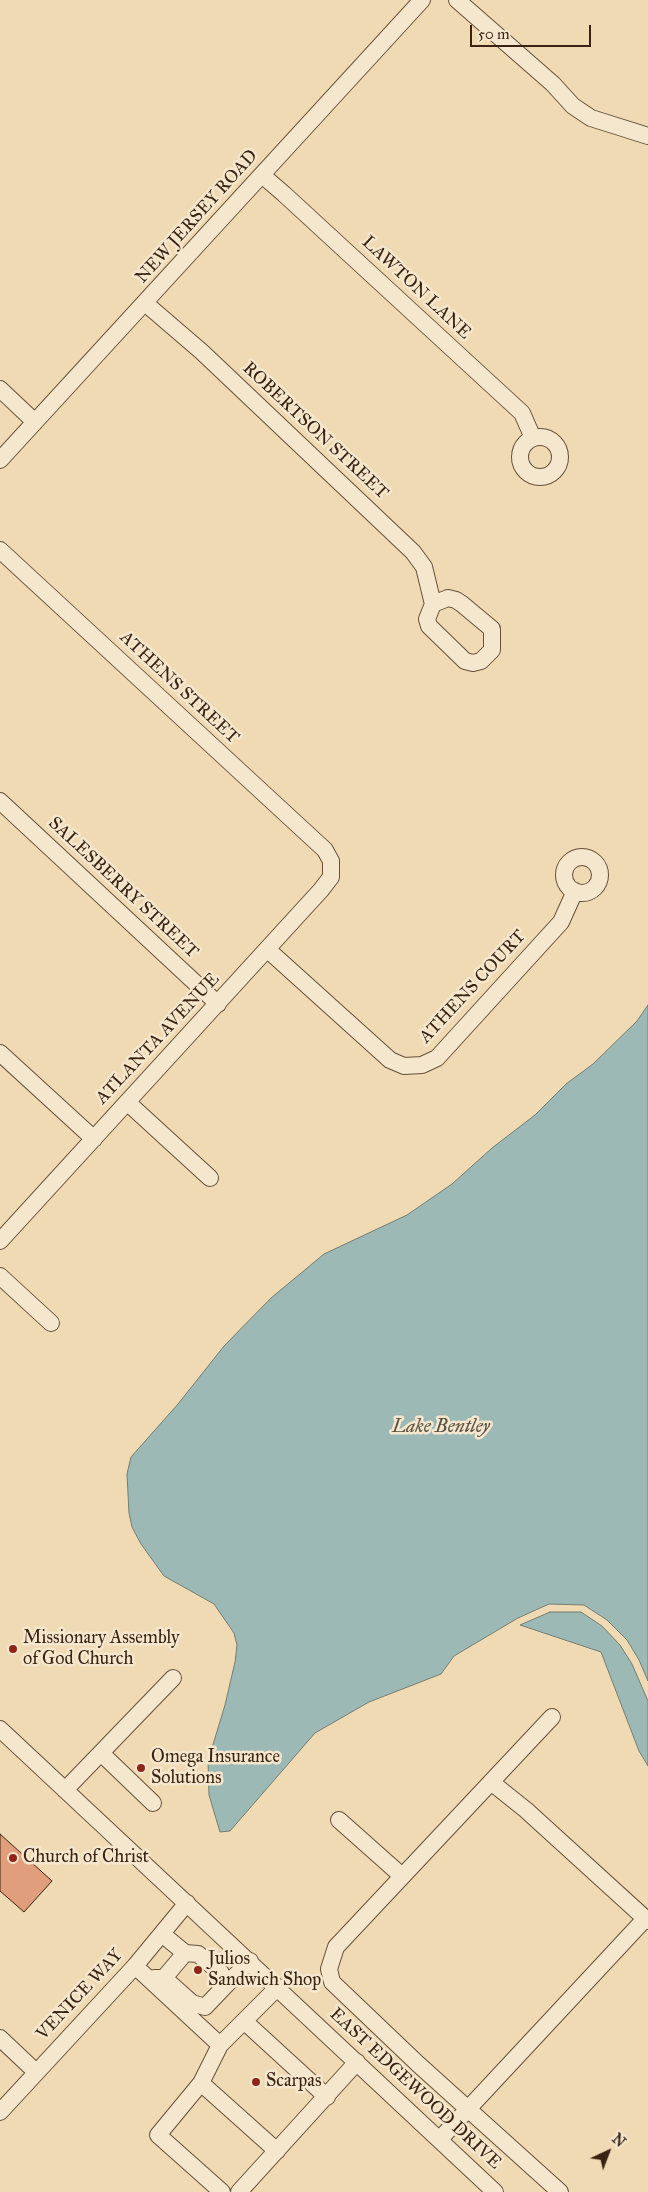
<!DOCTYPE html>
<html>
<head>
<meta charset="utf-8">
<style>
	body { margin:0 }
	#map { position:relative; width:648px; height:2192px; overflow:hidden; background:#efdab3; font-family:"IM FELL Great Primer",serif }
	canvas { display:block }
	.north { position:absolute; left:583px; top:2127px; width:50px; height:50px; -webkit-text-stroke:4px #f5e7ce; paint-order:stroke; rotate:43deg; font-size:14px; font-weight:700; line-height:20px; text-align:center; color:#392211 }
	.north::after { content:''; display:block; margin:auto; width:18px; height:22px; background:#392211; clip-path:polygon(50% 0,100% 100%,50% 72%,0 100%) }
	.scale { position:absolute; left:470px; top:25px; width:121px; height:22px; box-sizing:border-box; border:2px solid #392211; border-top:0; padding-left:6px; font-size:15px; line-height:18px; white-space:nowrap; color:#392211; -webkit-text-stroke:4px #f5e7ce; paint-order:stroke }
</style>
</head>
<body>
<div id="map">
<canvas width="648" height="2192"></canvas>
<div class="north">N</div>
<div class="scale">50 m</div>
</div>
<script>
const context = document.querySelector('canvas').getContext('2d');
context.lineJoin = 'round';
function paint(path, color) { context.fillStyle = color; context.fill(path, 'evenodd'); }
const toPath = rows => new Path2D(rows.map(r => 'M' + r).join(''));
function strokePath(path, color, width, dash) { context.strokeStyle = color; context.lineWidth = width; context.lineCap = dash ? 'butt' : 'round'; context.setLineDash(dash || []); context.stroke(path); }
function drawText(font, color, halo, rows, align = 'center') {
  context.font = font + ' "IM FELL Great Primer",serif'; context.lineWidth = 5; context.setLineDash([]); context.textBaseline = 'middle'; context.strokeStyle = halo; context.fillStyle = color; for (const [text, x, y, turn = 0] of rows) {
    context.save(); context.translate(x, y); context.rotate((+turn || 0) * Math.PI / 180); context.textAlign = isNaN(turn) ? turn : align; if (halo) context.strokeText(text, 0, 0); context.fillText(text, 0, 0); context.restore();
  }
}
const water = toPath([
	[648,1005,648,1681,639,1660,627,1640,607,1620,584,1605,549,1604,518,1618,454,1656,441,1674,369,1702,315,1733,230,1831,220,1832,209,1795,208,1761,225,1705,235,1662,237,1645,234,1633,214,1604,164,1576,141,1544,132,1527,129,1513,127,1474,131,1457,178,1404,224,1346,271,1298,324,1254,407,1215,452,1184,492,1148,535,1115,566,1084,593,1064,637,1021,648,1005],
	[550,1612,581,1612,602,1626,620,1645,632,1664,648,1701,648,1766,639,1751,601,1652,520,1625,550,1612]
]);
paint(water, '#9cb9b5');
strokePath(water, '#747d73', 1);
const building = toPath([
	[0,1834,52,1881,24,1912,0,1891,0,1834]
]);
paint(building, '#e19e7c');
strokePath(building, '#392211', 1);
const minor = toPath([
	[457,0,553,84,573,106,591,118,648,136],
	[262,175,284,194,522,413,533,438],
	[145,303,202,352,413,552,424,567,433,604],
	[0,389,35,422],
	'520 457a20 20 0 1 1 40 0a20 20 0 1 1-40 0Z',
	[0,460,422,0],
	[0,550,325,850,331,861,331,877,321,890,0,1241],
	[448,598,456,600,462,604,492,629,492,650,481,661,473,663,465,661,429,626,427,619,433,604,448,598],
	[0,801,218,1004],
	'564 875a18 18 0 1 1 36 0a18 18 0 1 1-36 0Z',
	[268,950,390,1060,404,1066,422,1065,437,1058,561,922,575,891],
	[0,1053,94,1139],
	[127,1102,210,1178],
	[0,1276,51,1323],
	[552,1717,336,1947,329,1969,332,1982,418,2064,560,2192],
	[0,1729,495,2192],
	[101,1753,153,1803],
	[491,1782,526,1810,648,1921],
	[65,1790,173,1678],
	[339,1820,402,1876],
	[162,1934,185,1953,198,1954,221,1973,227,1984,205,2007,192,2003,164,1978],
	[135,1966,220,2045,201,2083,277,2151],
	[154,1978,164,1978,185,1953],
	[227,1984,250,1961],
	[244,2021,278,1987],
	[0,2038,36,2072],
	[220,2045,244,2021,327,2097],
	[201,2083,158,2135,222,2192],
	[0,2112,135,1966,187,1903],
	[440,2139,645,1919],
	[239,2192,357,2062]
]);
strokePath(minor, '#66503a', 18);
strokePath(minor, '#f5e7ce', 16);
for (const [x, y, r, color] of [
	[13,1649,5,"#8f2418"],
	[141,1768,5,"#8f2418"],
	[13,1858,5,"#8f2418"],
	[198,1970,5,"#8f2418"],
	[256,2082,5,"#8f2418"]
]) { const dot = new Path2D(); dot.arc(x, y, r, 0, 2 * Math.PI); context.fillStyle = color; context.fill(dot); strokePath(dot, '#f5e7ce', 2); }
drawText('18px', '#392211', '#f5e7ce', [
	["NEW JERSEY ROAD",197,217,-48],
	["LAWTON LANE",416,288,43],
	["ROBERTSON STREET",315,431,43],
	["ATHENS STREET",179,688,43],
	["SALESBERRY STREET",123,888,43],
	["ATHENS COURT",473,987,-47],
	["ATLANTA AVENUE",158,1039,-47],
	["VENICE WAY",80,1995,-47],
	["EAST EDGEWOOD DRIVE",415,2089,43]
]);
drawText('18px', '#392211', '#f5e7ce', [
	["Missionary Assembly",23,1639],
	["of God Church",23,1660],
	["Omega Insurance",151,1758],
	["Solutions",151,1779],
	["Church of Christ",23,1858],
	["Julios",208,1960],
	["Sandwich Shop",208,1981],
	["Scarpas",266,2082]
], 'left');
drawText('italic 19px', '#574f42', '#f5e7ce', [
	["Lake Bentley",441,1427]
]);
</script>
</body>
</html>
